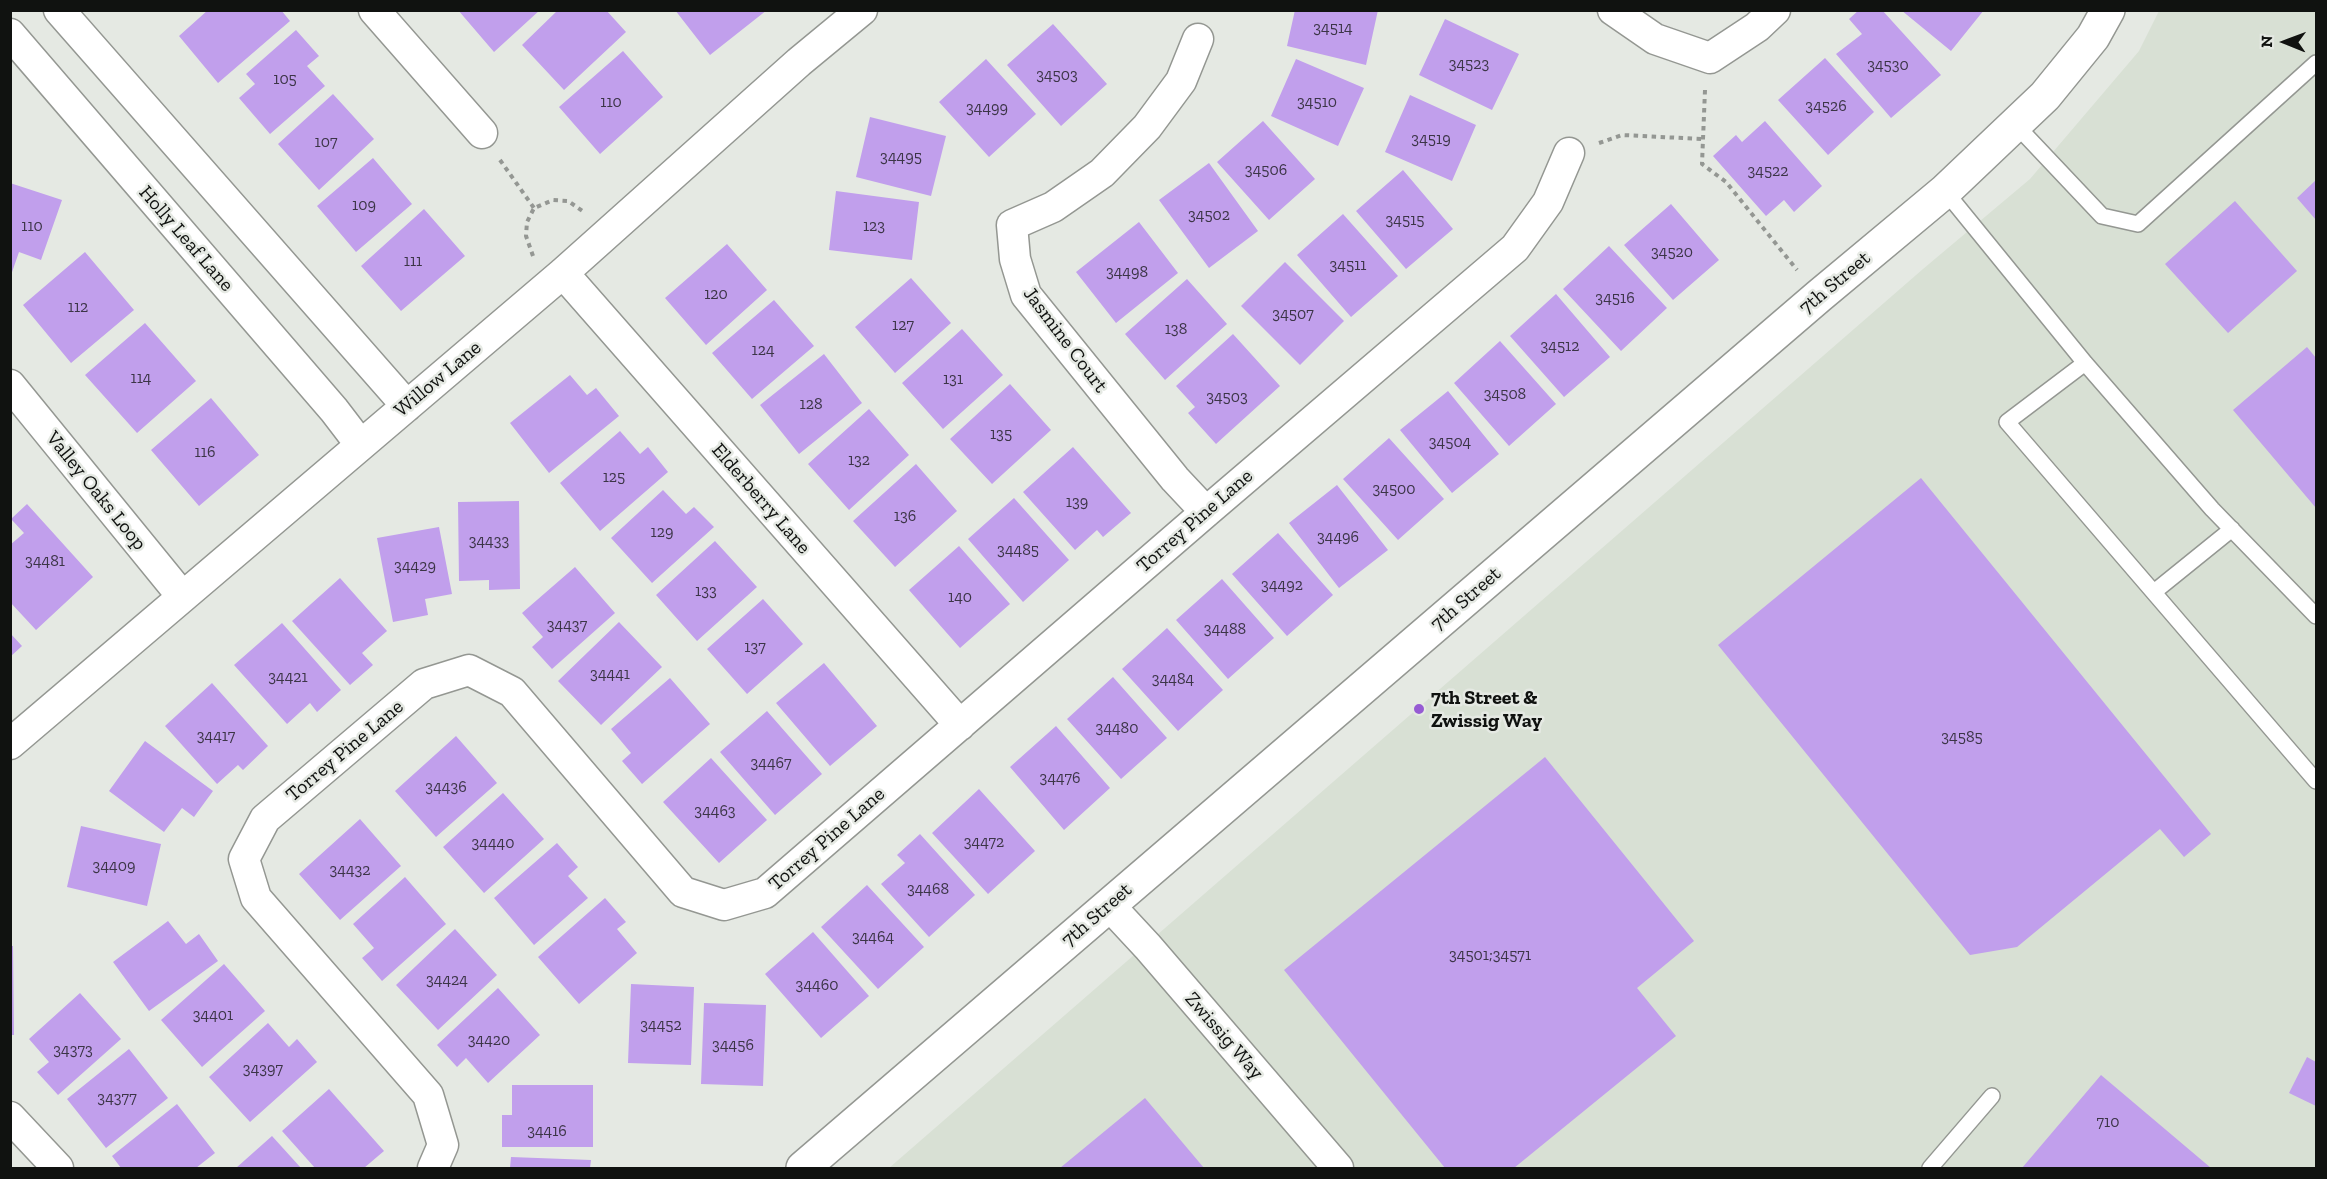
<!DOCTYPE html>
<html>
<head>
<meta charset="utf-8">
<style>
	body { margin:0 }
	#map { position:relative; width:2327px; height:1179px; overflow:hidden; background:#e5e9e3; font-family:"Zilla Slab",serif }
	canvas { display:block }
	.frame { position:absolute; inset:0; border:12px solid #101210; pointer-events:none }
	.north { position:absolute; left:2255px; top:12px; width:60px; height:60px; -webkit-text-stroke:4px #e5e9e3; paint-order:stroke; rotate:271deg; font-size:16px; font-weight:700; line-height:24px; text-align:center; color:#101210 }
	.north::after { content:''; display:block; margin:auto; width:21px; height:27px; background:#101210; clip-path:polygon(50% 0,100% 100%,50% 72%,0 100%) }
</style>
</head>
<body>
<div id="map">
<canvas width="2327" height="1179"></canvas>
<div class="frame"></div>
<div class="north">N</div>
</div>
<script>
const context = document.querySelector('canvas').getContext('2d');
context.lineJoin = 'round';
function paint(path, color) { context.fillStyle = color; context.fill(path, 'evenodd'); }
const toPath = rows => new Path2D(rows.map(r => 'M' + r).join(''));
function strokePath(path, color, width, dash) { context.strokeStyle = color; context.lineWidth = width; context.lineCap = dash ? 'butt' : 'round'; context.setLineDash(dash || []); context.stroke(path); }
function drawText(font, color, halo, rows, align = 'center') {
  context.font = font + ' "Zilla Slab",serif'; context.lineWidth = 5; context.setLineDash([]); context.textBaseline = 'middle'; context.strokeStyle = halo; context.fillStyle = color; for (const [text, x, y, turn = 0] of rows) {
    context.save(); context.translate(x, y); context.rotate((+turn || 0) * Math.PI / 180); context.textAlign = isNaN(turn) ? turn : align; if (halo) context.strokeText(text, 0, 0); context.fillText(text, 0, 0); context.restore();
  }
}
paint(toPath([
	[2159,11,2316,11,2316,1168,889,1168,1923,269,2030,179,2139,51]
]), '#d8e0d4');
paint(toPath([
	[208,10,281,10,290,21,218,83,179,36],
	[458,10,540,10,494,52],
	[558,10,606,10,626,32,564,90,522,45],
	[675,10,767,10,710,55],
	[1295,10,1378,10,1366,65,1287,46],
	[1859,10,1882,10,1941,75,1891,118,1836,54,1862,34,1849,19],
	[1901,10,1984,10,1951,51],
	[1445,19,1519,54,1492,110,1419,75],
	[1053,24,1107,84,1061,126,1007,65],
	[296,30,319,56,307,66,325,86,270,134,239,98,255,84,246,74],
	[623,51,663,97,600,154,559,107],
	[1825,58,1874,112,1828,155,1778,100],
	[986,59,1036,114,989,157,939,102],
	[1296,59,1364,88,1338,146,1271,116],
	[333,94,374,139,319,190,278,144],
	[1410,95,1476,125,1452,181,1385,152],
	[870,117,946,136,931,196,856,177],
	[1263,121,1315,179,1269,220,1217,162],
	[1765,121,1822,186,1794,212,1784,200,1766,216,1713,156,1736,135,1742,142],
	[373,158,412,204,356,252,317,206],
	[1209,163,1258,231,1209,268,1159,200],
	[1403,170,1453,229,1406,269,1356,211],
	[2316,180,2316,220,2297,198],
	[10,183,62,200,41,260,19,252,11,275],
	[836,191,919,202,912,260,829,250],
	[2235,201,2297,271,2228,333,2165,264],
	[1671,204,1719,260,1673,300,1624,245],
	[424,209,465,256,401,311,361,266],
	[1343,214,1398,276,1351,317,1297,255],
	[1139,222,1178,273,1116,323,1076,272],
	[727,244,767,290,706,345,665,298],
	[1609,246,1667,308,1621,351,1563,289],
	[85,252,134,310,71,363,23,305],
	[1285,262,1344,321,1300,365,1241,306],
	[911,278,951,323,895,373,855,327],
	[1187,279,1227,324,1165,380,1125,334],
	[1556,294,1610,357,1564,397,1510,336],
	[774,300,814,346,752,399,712,353],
	[145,323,196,381,137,433,85,375],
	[962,329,1003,375,943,429,902,383],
	[1233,334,1280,386,1216,444,1188,413,1195,407,1176,386],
	[1500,341,1556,404,1509,446,1454,383],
	[2307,347,2316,358,2316,508,2233,410],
	[824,354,862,403,799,454,760,405],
	[570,375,587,395,596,388,619,416,549,473,510,423],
	[1010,384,1051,430,992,484,950,439],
	[1448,391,1499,454,1452,493,1400,430],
	[211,398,259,455,199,506,151,450],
	[869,409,909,455,849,510,808,464],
	[620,431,640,454,648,447,668,472,600,531,560,483],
	[1389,438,1444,499,1398,540,1343,479],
	[1073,447,1131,513,1103,537,1097,530,1075,550,1023,492],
	[916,464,957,511,895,567,853,521],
	[1921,478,2211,834,2184,857,2160,829,2017,947,1970,955,1718,645],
	[1337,485,1388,550,1339,588,1289,523],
	[663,490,686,514,694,507,714,527,652,583,611,538],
	[1014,498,1069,560,1023,602,968,539],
	[519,501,520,589,489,590,489,580,459,581,458,502],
	[27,504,93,577,36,630,10,602,10,545,24,533,11,519],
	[439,527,452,594,425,599,428,615,393,622,377,538],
	[1278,533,1333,595,1287,636,1232,574],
	[715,541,757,587,697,641,656,595],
	[959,546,1010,604,960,648,909,590],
	[575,567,615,613,552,669,532,647,543,637,522,613],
	[340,578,387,631,362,653,373,665,350,685,292,621],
	[1222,579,1274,638,1228,679,1176,620],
	[763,599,803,644,747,694,707,649],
	[619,622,662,667,601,725,558,681],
	[282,623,341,690,317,712,310,703,287,724,234,665],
	[1167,628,1223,690,1178,731,1122,669],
	[10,633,22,646,10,657],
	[824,663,877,726,830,766,776,703],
	[1113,677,1167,738,1121,779,1067,719],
	[670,678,710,724,642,784,622,761,631,753,611,729],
	[212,683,268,746,243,770,238,765,217,784,165,726],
	[767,711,822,774,775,815,720,752],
	[1056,726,1110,788,1064,830,1010,767],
	[456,736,497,783,436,837,395,791],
	[145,741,213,791,194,817,182,808,164,832,109,791],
	[1545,757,1694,941,1637,988,1676,1036,1514,1168,1445,1168,1284,970],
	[711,758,767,820,719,863,663,802],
	[979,789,1035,851,988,894,932,833],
	[503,793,544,839,484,893,443,847],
	[360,819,401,866,340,920,299,874],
	[81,826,161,844,147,906,67,887],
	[920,834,975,895,929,937,881,884,905,863,897,855],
	[557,843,578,867,568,876,588,898,534,945,494,898],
	[405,877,446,924,382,981,362,958,374,948,353,924],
	[867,885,924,947,878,989,821,927],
	[605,898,626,922,617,929,637,953,579,1004,538,957],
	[168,921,186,944,199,934,218,961,149,1011,113,962],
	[455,929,497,975,438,1030,396,985],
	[813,932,869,996,821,1038,765,974],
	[10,946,13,946,14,1035,10,1035],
	[224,964,265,1011,202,1067,161,1020],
	[631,984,694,987,691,1065,628,1063],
	[498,988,540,1035,488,1083,466,1058,457,1067,437,1045],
	[80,993,121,1039,58,1095,37,1072,49,1062,29,1039],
	[704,1003,766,1005,763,1086,701,1084],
	[268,1023,289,1047,297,1039,317,1062,250,1122,209,1077],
	[129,1049,168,1098,106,1148,67,1099],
	[2307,1057,2316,1062,2316,1106,2289,1093],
	[2101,1075,2211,1168,2022,1168],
	[512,1085,593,1085,593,1147,502,1147,502,1115,512,1115],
	[329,1089,384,1151,364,1168,315,1168,282,1131],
	[1145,1098,1204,1168,1060,1168],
	[177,1104,215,1153,196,1168,121,1168,112,1156],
	[272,1136,301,1168,236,1168],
	[511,1157,591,1160,590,1168,510,1168]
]), '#c19fec');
const service = toPath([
	[2015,124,2102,216,2138,224,2316,63],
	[1945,191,2085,363,2212,509,2316,616],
	[2085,363,2007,422,2316,781],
	[2154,592,2232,529],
	[1930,1168,1992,1096]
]);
const minor = toPath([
	[59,10,407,406],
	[374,10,482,133],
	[1613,10,1655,39,1710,58,1757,27,1775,10],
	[10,34,334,410,360,444],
	[1198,39,1181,81,1147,127,1102,173,1053,207,1012,225,1015,259,1026,295,1175,479,1206,512],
	[563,273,960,725],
	[10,385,182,596],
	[10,744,563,273,799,62,862,10],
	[1109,905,1148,947,1338,1168],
	[10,1117,58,1168],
	[433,1168,443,1145,428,1095,256,898,244,859,265,819,424,684,469,670,512,692,683,892,724,905,765,893,1206,512,1515,248,1548,202,1569,153]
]);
const tertiary = toPath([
	[803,1168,1819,296,1945,191,2045,96,2093,37,2108,10]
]);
strokePath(service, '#949792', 18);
strokePath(minor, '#949792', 33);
strokePath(tertiary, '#949792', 36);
strokePath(toPath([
	[1705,90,1702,164,1726,182,1797,270],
	[1599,143,1622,135,1702,139],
	[500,160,534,208],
	[533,256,526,236,527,222,534,208,553,200,568,201,584,212]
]), '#949793', 4, [4.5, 4.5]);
strokePath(service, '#fff', 15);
strokePath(minor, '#fff', 30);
strokePath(tertiary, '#fff', 33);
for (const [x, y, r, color] of [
	[1419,709,6,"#965bd3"]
]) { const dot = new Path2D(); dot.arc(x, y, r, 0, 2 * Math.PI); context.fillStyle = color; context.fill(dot); strokePath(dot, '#e5e9e3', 2); }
drawText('16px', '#3c3547', null, [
	["34514",1333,28],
	["34523",1469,64],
	["34530",1888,65],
	["34503",1057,75],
	["105",285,79],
	["110",611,102],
	["34510",1317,102],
	["34526",1826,106],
	["34499",987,108],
	["34519",1431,139],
	["107",326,142],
	["34495",901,157],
	["34506",1266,170],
	["34522",1768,171],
	["109",364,205],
	["34502",1209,215],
	["34515",1405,220],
	["110",32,226],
	["123",874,226],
	["34520",1672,252],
	["111",413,261],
	["34511",1348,265],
	["34498",1127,272],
	["120",716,294],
	["34516",1615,298],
	["112",78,307],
	["34507",1293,314],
	["127",903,325],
	["138",1176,329],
	["34512",1560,346],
	["124",763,350],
	["114",141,378],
	["131",953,379],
	["34508",1505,394],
	["34503",1227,397],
	["128",811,404],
	["135",1001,434],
	["34504",1450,442],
	["116",205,452],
	["132",859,460],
	["125",614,477],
	["34500",1394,489],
	["139",1077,502],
	["136",905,516],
	["129",662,532],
	["34496",1338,537],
	["34433",489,541],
	["34485",1018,550],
	["34481",45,561],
	["34429",415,566],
	["34492",1282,585],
	["133",706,591],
	["140",960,597],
	["34437",567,625],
	["34488",1225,629],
	["137",755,647],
	["34441",610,674],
	["34421",288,677],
	["34484",1173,679],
	["34480",1117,728],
	["34417",216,736],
	["34585",1962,737],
	["34467",771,763],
	["34476",1060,778],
	["34436",446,787],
	["34463",715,811],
	["34472",984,842],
	["34440",493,843],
	["34409",114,866],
	["34432",350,870],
	["34468",928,889],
	["34464",873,937],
	["34501;34571",1490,955],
	["34424",447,980],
	["34460",817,985],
	["34401",213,1015],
	["34452",661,1025],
	["34420",489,1040],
	["34456",733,1045],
	["34373",73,1050],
	["34397",263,1069],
	["34377",117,1098],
	["710",2108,1122],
	["34416",547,1131]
]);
drawText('20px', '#101210', '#e5e9e3', [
	["Holly Leaf Lane",186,239,49],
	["7th Street",1835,283,-40],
	["Jasmine Court",1065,340,53],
	["Willow Lane",438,379,-40],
	["Valley Oaks Loop",96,491,51],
	["Elderberry Lane",761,499,49],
	["Torrey Pine Lane",1195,521,-41],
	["7th Street",1466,599,-41],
	["Torrey Pine Lane",345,751,-40],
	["Torrey Pine Lane",827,839,-41],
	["7th Street",1097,915,-41],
	["Zwissig Way",1224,1036,49]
]);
drawText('bold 20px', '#101210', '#e5e9e3', [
	["7th Street &",1431,698],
	["Zwissig Way",1431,721]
], 'left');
</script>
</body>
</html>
